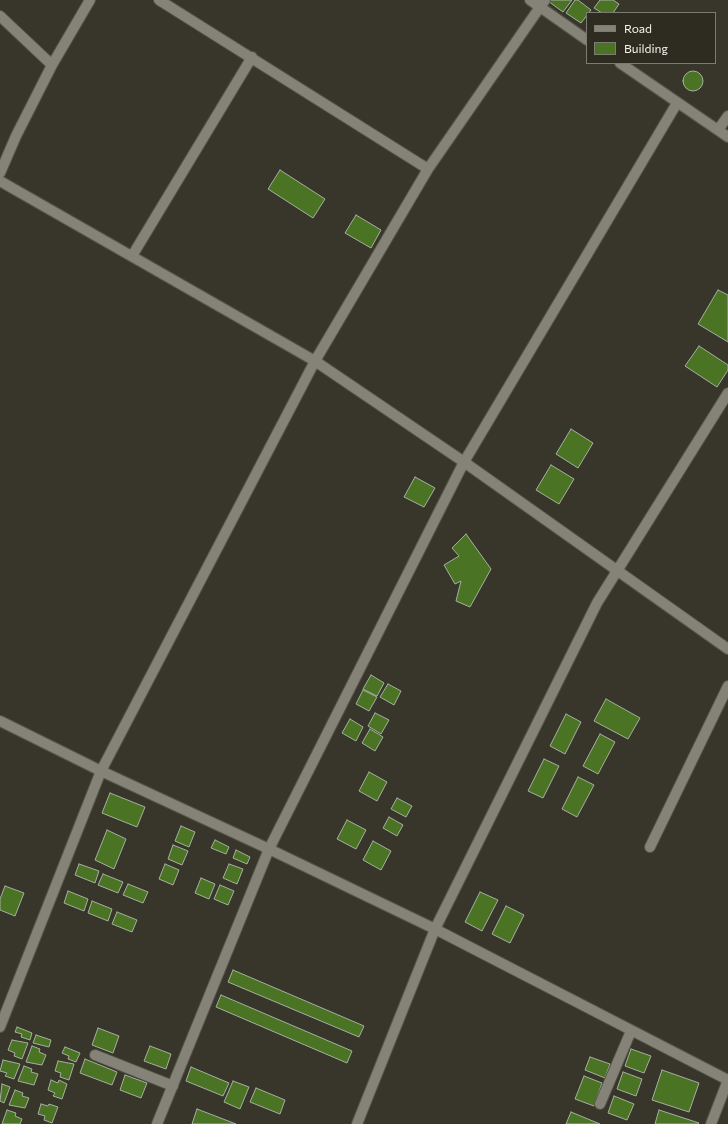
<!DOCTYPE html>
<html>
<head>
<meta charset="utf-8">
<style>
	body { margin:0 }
	#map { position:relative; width:728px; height:1124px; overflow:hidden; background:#38362b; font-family:Commissioner,sans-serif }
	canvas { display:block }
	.legend { position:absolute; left:586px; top:12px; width:130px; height:52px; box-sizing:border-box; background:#2e2c21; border:1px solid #7d7c72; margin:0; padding:5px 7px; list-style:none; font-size:12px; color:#f4f3ec }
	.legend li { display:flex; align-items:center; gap:8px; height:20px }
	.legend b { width:20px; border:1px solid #7d7c72 }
</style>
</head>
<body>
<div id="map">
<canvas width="728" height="1124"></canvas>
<ul class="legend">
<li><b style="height:5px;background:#858377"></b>Road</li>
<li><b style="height:11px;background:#4a7423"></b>Building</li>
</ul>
</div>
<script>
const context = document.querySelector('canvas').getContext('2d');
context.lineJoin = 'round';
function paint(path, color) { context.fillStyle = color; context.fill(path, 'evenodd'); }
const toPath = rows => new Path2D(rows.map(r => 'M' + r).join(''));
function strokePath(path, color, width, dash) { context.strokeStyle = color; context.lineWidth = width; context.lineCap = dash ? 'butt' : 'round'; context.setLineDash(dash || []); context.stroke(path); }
const building = toPath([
	[549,0,572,0,563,12,548,1,549,0],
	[575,0,578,0,591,10,581,23,566,13,575,0],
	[600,0,613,0,619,4,613,13,602,13,594,8,600,0],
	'683 81a10 10 0 1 1 20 0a10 10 0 1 1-20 0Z',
	[280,170,325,199,313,218,268,189,280,170],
	[356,215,381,230,371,248,345,233,356,215],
	[718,290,728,295,728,342,698,324,718,290],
	[699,346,728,365,728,370,717,387,685,366,699,346],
	[571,429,593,443,578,468,556,454,571,429],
	[551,465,574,479,559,504,536,490,551,465],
	[415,477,435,488,424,507,404,497,415,477],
	[466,534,491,569,470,607,456,601,461,581,455,584,444,565,459,556,452,548,466,534],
	[371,675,384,683,377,696,363,689,371,675],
	[388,684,401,691,394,705,380,697,388,684],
	[363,690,377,697,369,711,356,704,363,690],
	[606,699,640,718,628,739,594,721,606,699],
	[375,713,389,720,381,734,368,726,375,713],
	[566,714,581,722,565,754,550,746,566,714],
	[350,719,363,727,356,741,342,733,350,719],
	[370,729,383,737,375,751,362,743,370,729],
	[600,734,615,742,598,774,583,766,600,734],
	[544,759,559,766,543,798,528,791,544,759],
	[369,772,387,782,377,801,359,791,369,772],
	[578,777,594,785,577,817,562,809,578,777],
	[110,793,145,807,137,827,102,813,110,793],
	[397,798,412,806,406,817,391,809,397,798],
	[389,817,403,825,397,836,383,828,389,817],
	[347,820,366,830,356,849,337,839,347,820],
	[181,826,195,832,189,847,175,841,181,826],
	[107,830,126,839,114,869,95,860,107,830],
	[215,840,229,847,226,854,211,848,215,840],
	[373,841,391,851,381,870,363,860,373,841],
	[173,845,188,851,182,865,168,859,173,845],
	[236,850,250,857,247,864,233,858,236,850],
	[79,864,99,871,95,883,75,875,79,864],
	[165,864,179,870,173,885,159,879,165,864],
	[229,864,243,869,237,884,223,878,229,864],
	[103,874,123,882,118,893,98,885,103,874],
	[201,878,215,884,209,899,195,893,201,878],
	[128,884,148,892,143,903,123,895,128,884],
	[220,885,234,891,228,905,214,899,220,885],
	[5,886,24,893,15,916,0,910,0,899,5,886],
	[68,891,88,899,84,911,64,903,68,891],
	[480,892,498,900,482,931,465,922,480,892],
	[92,901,112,909,108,921,88,913,92,901],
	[506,906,524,915,510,943,492,934,506,906],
	[117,912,137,920,132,932,112,924,117,912],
	[233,970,364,1026,359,1037,228,982,233,970],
	[221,995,352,1051,347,1063,216,1007,221,995],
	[17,1027,32,1033,30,1040,21,1037,22,1034,15,1032,17,1027],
	[98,1028,119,1036,113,1053,92,1045,98,1028],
	[36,1035,51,1040,49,1047,33,1043,36,1035],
	[12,1040,28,1043,22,1059,14,1056,15,1053,8,1050,12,1040],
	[32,1046,40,1049,39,1052,46,1055,42,1065,26,1062,32,1046],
	[150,1046,171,1054,166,1069,144,1061,150,1046],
	[65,1047,80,1053,76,1062,68,1059,69,1056,62,1053,65,1047],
	[631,1049,651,1056,644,1073,625,1066,631,1049],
	[590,1057,610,1064,605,1078,585,1070,590,1057],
	[85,1059,117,1072,112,1085,80,1073,85,1059],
	[3,1060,20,1064,14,1079,5,1076,7,1073,0,1071,3,1060],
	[58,1061,74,1064,69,1080,60,1077,61,1073,55,1071,58,1061],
	[24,1066,32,1069,31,1072,38,1074,34,1085,18,1081,24,1066],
	[191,1067,229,1083,223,1096,186,1081,191,1067],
	[662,1070,699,1083,689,1112,652,1100,662,1070],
	[623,1072,642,1079,636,1096,617,1089,623,1072],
	[125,1075,147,1083,141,1098,120,1090,125,1075],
	[584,1076,602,1083,594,1106,575,1099,584,1076],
	[51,1080,58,1083,59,1080,67,1084,62,1099,53,1096,55,1093,48,1090,51,1080],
	[233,1081,249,1087,240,1109,224,1102,233,1081],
	[2,1084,10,1087,4,1103,0,1101,2,1084],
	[256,1088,285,1100,280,1114,250,1102,256,1088],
	[15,1090,23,1093,22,1096,29,1098,25,1108,9,1105,15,1090],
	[614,1096,634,1104,627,1120,608,1113,614,1096],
	[41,1104,48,1106,49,1104,58,1107,52,1123,44,1120,45,1116,38,1114,41,1104],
	[197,1109,236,1124,192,1124,197,1109],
	[7,1110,16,1113,15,1116,22,1119,20,1124,2,1124,7,1110],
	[659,1110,699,1123,698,1124,655,1124,659,1110],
	[571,1112,600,1124,566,1124,571,1112]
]);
paint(building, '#4a7423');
strokePath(building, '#a7afa3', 1);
const minor = toPath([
	[159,0,428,169],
	[530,0,540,7,545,0],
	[0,16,52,65],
	[587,40,540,7,428,169,315,361,464,462,728,649],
	[620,63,728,137],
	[718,130,728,116],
	[0,173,16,136,52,65,90,0],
	[0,181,315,361,101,771,0,1027],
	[132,256,252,57],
	[0,721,101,771,269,849,435,929,728,1080],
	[650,847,728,686],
	[95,1055,173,1086],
	[600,1104,631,1031],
	[157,1124,269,849,464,462,677,103],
	[357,1124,435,929,597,603,728,393],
	[711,1124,728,1080]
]);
strokePath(minor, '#56554b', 12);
strokePath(minor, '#858377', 10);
</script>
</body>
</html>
